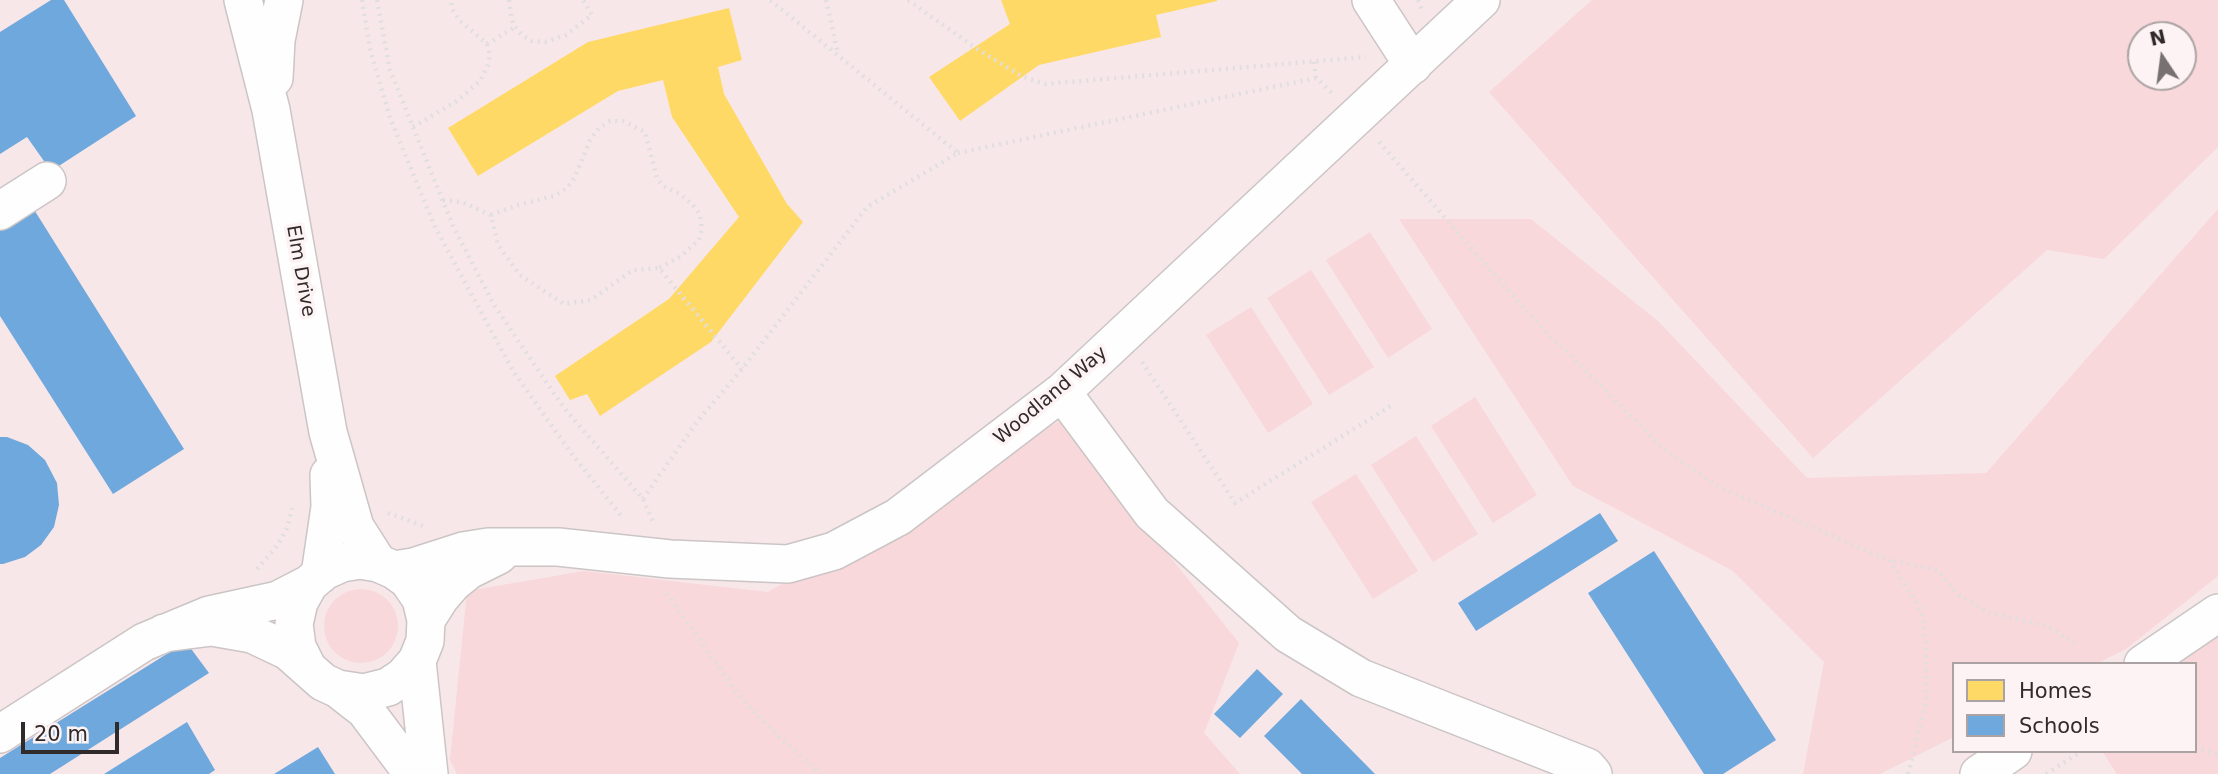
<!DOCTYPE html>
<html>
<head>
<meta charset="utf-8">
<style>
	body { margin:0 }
	#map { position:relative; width:2218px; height:774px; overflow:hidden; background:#fbf5f6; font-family:"DejaVu Sans",sans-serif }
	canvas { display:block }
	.legend { position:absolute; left:1952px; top:662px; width:245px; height:91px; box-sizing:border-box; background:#fdf3f4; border:2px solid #aba3a3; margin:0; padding:9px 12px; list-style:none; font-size:21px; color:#302a2a }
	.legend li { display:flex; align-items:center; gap:14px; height:35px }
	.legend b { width:35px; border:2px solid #aba3a3 }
	.north { position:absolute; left:2127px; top:21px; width:70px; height:70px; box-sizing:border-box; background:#fdf3f4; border:2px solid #aba3a3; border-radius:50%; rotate:347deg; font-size:19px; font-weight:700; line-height:28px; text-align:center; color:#302a2a }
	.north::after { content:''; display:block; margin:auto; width:24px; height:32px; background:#777171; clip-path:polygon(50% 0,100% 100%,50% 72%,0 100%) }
	.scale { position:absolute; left:21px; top:722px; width:98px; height:32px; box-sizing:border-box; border:4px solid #302a2a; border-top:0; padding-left:9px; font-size:21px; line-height:24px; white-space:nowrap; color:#302a2a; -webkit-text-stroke:5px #fdf3f4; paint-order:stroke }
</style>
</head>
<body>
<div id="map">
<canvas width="2218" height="774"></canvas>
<ul class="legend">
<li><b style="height:19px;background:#ffd966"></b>Homes</li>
<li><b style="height:19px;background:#6fa8dc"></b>Schools</li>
</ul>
<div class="north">N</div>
<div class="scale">20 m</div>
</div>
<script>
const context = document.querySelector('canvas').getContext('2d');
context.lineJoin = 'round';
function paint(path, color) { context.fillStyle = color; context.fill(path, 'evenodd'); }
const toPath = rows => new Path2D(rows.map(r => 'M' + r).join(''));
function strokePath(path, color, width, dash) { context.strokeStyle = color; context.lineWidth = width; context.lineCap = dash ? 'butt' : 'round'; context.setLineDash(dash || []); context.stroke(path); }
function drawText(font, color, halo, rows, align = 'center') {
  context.font = font + ' "DejaVu Sans",sans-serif'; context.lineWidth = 7; context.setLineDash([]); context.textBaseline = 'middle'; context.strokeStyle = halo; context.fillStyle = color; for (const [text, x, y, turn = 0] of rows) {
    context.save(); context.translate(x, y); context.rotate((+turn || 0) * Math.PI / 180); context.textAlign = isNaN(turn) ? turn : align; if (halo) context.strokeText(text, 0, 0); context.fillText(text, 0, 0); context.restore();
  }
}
paint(toPath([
	[0,0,2218,0,2218,774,0,774],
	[2141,35,2183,35,2183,77,2141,77],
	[1954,664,2195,664,2195,751,1954,751]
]), '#f8e7e9');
paint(toPath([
	[1592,0,2218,0,2218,147,2104,259,2047,250,1813,458,1489,92],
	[2141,35,2183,35,2183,77,2141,77],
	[2218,209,2218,576,2126,649,2096,664,1954,664,1954,737,1880,774,1803,774,1824,662,1733,571,1573,486,1399,219,1531,219,1659,322,1807,478,1986,473],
	[1370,232,1432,329,1388,358,1326,260],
	[1311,270,1374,367,1329,395,1267,298],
	[1251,307,1313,404,1268,433,1206,335],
	[1475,397,1537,495,1493,523,1431,426],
	[1061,420,1239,643,1204,733,1240,774,457,774,450,760,467,591,584,571,768,592],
	[1416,436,1478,534,1433,562,1371,465],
	[1356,474,1418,571,1373,599,1311,502],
	'324 626a37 37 0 1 1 74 0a37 37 0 1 1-74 0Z',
	[2218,633,2218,774,2117,774,2102,751,2195,751,2195,664,2172,664]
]), '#f8d8da');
paint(toPath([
	[1001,0,1217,0,1217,1,1156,15,1161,37,1039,65,960,121,929,77,1010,24],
	[729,8,742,60,718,67,724,94,787,204,803,222,711,342,600,416,587,394,570,400,555,376,669,299,739,217,672,117,663,80,618,91,478,176,448,128,588,42]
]), '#ffd966');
paint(toPath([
	[51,0,64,0,136,116,51,171,27,137,0,154,0,32],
	[33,208,184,449,113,494,0,316,0,228],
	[0,437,7,437,28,445,45,460,57,483,59,505,54,527,41,545,25,557,3,564,0,564],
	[1600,513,1618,541,1476,631,1458,603],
	[1654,551,1776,740,1723,774,1704,774,1588,593],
	[186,642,209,673,50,774,0,774,0,758],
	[1257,669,1283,694,1240,738,1214,714],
	[1301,699,1375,774,1302,774,1264,736],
	[187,722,215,770,209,774,104,774],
	[318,747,335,774,274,774]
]), '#6fa8dc');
const minor = toPath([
	[243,0,271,110,328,432,355,527,378,563],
	[1371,0,1413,65],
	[274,78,276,40,284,0],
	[0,211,47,181],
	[1062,392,1152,513,1288,634,1361,678,1587,767,1593,774],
	[394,570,413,567,463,551,488,547,558,547,670,559,788,564,834,551,898,517,1062,392,1481,0],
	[320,575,330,507,329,475],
	[426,620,440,598,453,583,469,570,499,555],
	[164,633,212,627,252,634,288,651,323,682,338,689,364,693,388,687,403,677,417,661,425,641,426,620,421,599,408,580,394,570,378,563,360,560,342,563,324,571,309,584,299,602,294,624,297,647,307,667],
	[417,661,429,774],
	[2143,664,2218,613],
	[338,689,365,710,413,774],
	[0,734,144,642,209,615,278,600,309,584],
	[1979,774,2013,751]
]);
strokePath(minor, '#cbc5c6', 40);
strokePath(toPath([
	[362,0,370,49,390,118,435,227,513,371,571,453,623,518],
	[377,0,390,70,453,226,494,305,564,408,643,499,654,524],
	[509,0,512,20,515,27,523,36,532,41,545,42,566,35,592,15,583,0],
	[826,0,838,54],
	[908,0,974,47,1023,77,1046,84,1366,57],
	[1418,0,1422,10],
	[487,44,515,27],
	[1314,62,1316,78],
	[413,127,457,101,480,81,488,65,490,55,487,44,460,21,452,9,451,0],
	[1379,142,1529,314,1667,452,1723,489,1889,560],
	[958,153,1316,78,1332,93],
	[443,200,462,202,491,215,498,245,520,275,564,304,591,300,633,270,659,268,742,369],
	[491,215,518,205,554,196,567,188,575,177,590,140,599,128,610,121,623,121,645,132,657,178,663,186,680,194,693,205,700,215,702,229,699,240,680,257,659,268],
	[1142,362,1235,503,1394,404],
	[643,499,696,423,742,369,867,207,958,153,770,0],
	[388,513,423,526],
	[257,569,277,546,287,528,292,508],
	[667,593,737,693,768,727,821,774],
	[2195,748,2218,754],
	[1908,774,1926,703,1926,643,1922,612,1889,560,1937,570,1960,596,1990,613,2047,626,2078,645],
	[2046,774,2082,751]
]), '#e1dedf', 4.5, [2, 5]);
strokePath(minor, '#fefefe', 37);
drawText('19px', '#302a2a', '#fdf3f4', [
	["Elm Drive",300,271,80],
	["Woodland Way",1051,396,-40]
]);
</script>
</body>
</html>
